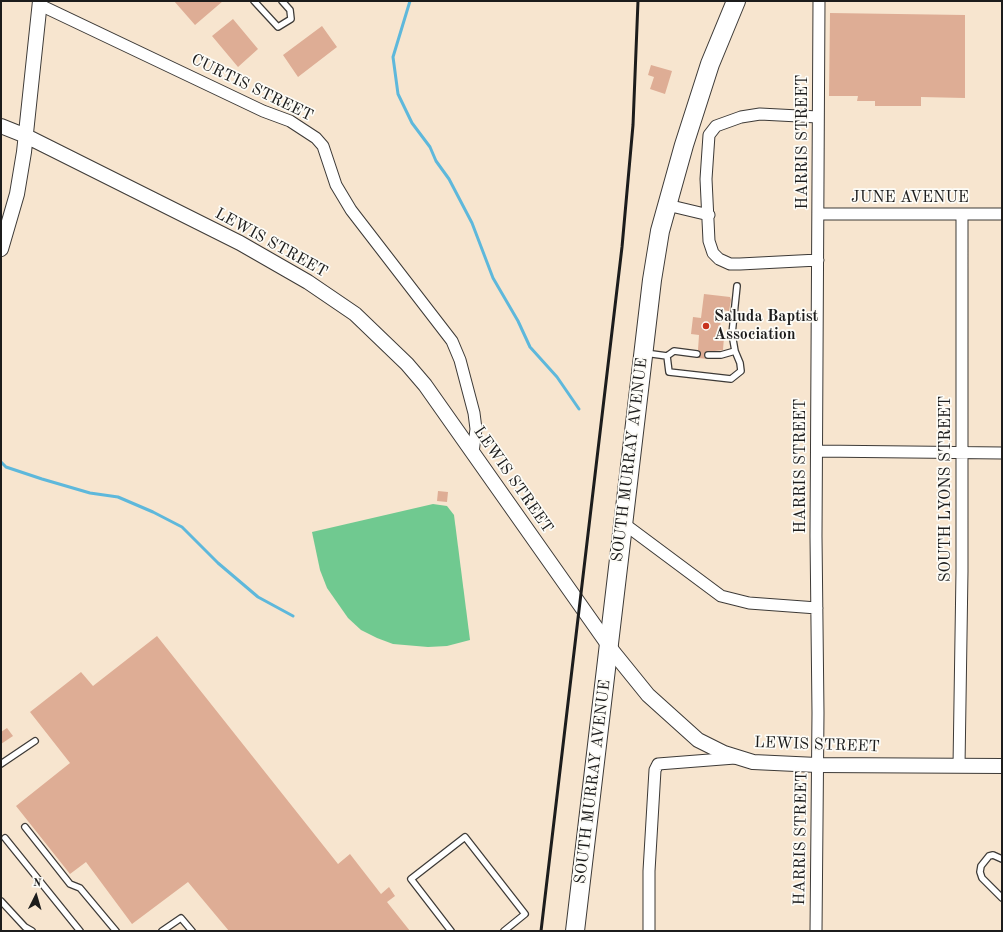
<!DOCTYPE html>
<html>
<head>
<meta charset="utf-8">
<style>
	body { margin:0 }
	#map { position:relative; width:1003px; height:932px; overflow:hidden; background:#f7e5cf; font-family:"Old Standard TT",serif }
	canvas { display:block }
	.frame { position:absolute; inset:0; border:2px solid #1c1c1c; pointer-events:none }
	.north { position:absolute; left:16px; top:876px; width:40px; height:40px; -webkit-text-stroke:3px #fdfcf7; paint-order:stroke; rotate:5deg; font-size:11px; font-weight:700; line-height:16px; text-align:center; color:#1c1c1c }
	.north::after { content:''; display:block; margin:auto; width:14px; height:18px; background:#1c1c1c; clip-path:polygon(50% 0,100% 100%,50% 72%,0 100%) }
</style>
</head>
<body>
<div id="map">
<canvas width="1003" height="932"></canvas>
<div class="frame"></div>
<div class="north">N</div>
</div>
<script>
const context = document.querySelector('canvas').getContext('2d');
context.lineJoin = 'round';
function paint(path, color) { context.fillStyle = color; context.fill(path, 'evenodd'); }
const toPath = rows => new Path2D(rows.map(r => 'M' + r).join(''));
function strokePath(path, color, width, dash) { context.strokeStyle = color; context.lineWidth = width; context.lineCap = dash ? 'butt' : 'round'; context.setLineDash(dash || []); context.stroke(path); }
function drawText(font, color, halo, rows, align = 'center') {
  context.font = font + ' "Old Standard TT",serif'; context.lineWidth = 3.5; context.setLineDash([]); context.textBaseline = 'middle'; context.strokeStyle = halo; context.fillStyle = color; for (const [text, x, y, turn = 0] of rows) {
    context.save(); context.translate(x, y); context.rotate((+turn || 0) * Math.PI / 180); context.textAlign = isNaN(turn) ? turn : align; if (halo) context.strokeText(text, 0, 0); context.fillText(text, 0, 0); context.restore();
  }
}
paint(toPath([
	[433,504,447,506,454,515,470,640,447,646,428,647,393,644,377,638,361,630,348,618,327,588,320,570,312,532]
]), '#70c990');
strokePath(toPath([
	[410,1,393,57,398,94,412,123,430,147,436,161,449,179,472,223,493,278,518,321,530,347,557,377,579,409],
	[1,462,6,467,42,479,90,493,118,497,153,512,182,527,218,563,258,597,293,616]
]), '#5eb8db', 3);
paint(toPath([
	[174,1,223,1,195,25],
	[830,13,965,15,965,98,921,97,921,106,875,106,875,101,857,101,858,96,829,96],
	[233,19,258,49,238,67,212,36],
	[322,26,337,47,298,77,283,55],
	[651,65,672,71,665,94,650,89,654,77,648,75],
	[704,294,730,297,731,300,729,311,722,310,719,336,724,337,723,350,706,352,704,357,708,359,698,358,701,354,698,350,699,335,691,334,693,317,701,318],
	[438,491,448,492,447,502,437,501],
	[157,636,338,864,350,854,381,894,389,887,395,896,387,902,410,931,229,931,188,882,132,924,86,862,70,874,16,806,70,763,30,712,81,672,93,686],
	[7,728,13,736,1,744,1,732]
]), '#dead95');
const service = toPath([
	[254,1,278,27,291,19,290,10,282,1],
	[645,353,667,356,669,372,731,379,741,371,740,363,735,351,732,334,737,286],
	[708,355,721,355,735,351],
	[667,356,674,351,697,354],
	[1,764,35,741],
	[25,827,70,884,80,888,116,931],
	[5,838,80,931],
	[1002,859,993,855,989,856,981,866,980,872,982,878,1002,898],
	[1,901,25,927,32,931],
	[162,931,181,918,192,931],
	[451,931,411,879,465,837,525,914,504,931]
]);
const minor = toPath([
	[40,5,263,111,290,121,316,138,323,146,336,185,351,210,452,341,460,360,474,413,476,429,473,453],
	[667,205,709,215],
	[819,214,1002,214],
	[818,260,740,264,730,264,719,259,713,253,709,241,706,179,709,135,716,126,741,117,760,114,818,117],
	[817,451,1002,453],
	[623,523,721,596,749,603,817,608],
	[959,766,962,571,962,214],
	[649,931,649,871,655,770,658,764,735,758],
	[816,931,818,713,816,536,819,1]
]);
const tertiary = toPath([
	[1,126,26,136,240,243,308,282,355,314,407,364,425,385,614,653,648,695,698,740,724,753,753,762,817,765,1002,766],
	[1,249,17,194,24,152,40,1]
]);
const primary = toPath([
	[575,931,652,280,660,231,684,145,710,64,736,1]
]);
strokePath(service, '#3d3a37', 8);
strokePath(minor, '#3d3a37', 13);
strokePath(tertiary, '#3d3a37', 16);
strokePath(primary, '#3d3a37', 20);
strokePath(service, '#fff', 5.5);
strokePath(minor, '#fff', 11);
strokePath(tertiary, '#fff', 14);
strokePath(primary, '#fff', 18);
strokePath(toPath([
	[541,931,622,247,633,125,638,1]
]), '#1c1c1c', 3);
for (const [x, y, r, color] of [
	[706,326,4,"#c8321e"]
]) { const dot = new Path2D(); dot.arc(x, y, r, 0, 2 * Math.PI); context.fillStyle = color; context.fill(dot); strokePath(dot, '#fdfcf7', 1.5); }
drawText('16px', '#1c1c1c', '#fdfcf7', [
	["CURTIS STREET",252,88,26],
	["HARRIS STREET",803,142,-90],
	["JUNE AVENUE",910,198],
	["LEWIS STREET",271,243,29],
	["SOUTH MURRAY AVENUE",630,460,-83],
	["HARRIS STREET",801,466,-90],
	["LEWIS STREET",513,480,55],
	["SOUTH LYONS STREET",946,489,-90],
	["LEWIS STREET",817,745,2],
	["SOUTH MURRAY AVENUE",593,782,-83],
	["HARRIS STREET",801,838,-89]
]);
drawText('bold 16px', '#1c1c1c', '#fdfcf7', [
	["Saluda Baptist",714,317],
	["Association",714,335]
], 'left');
</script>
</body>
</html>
